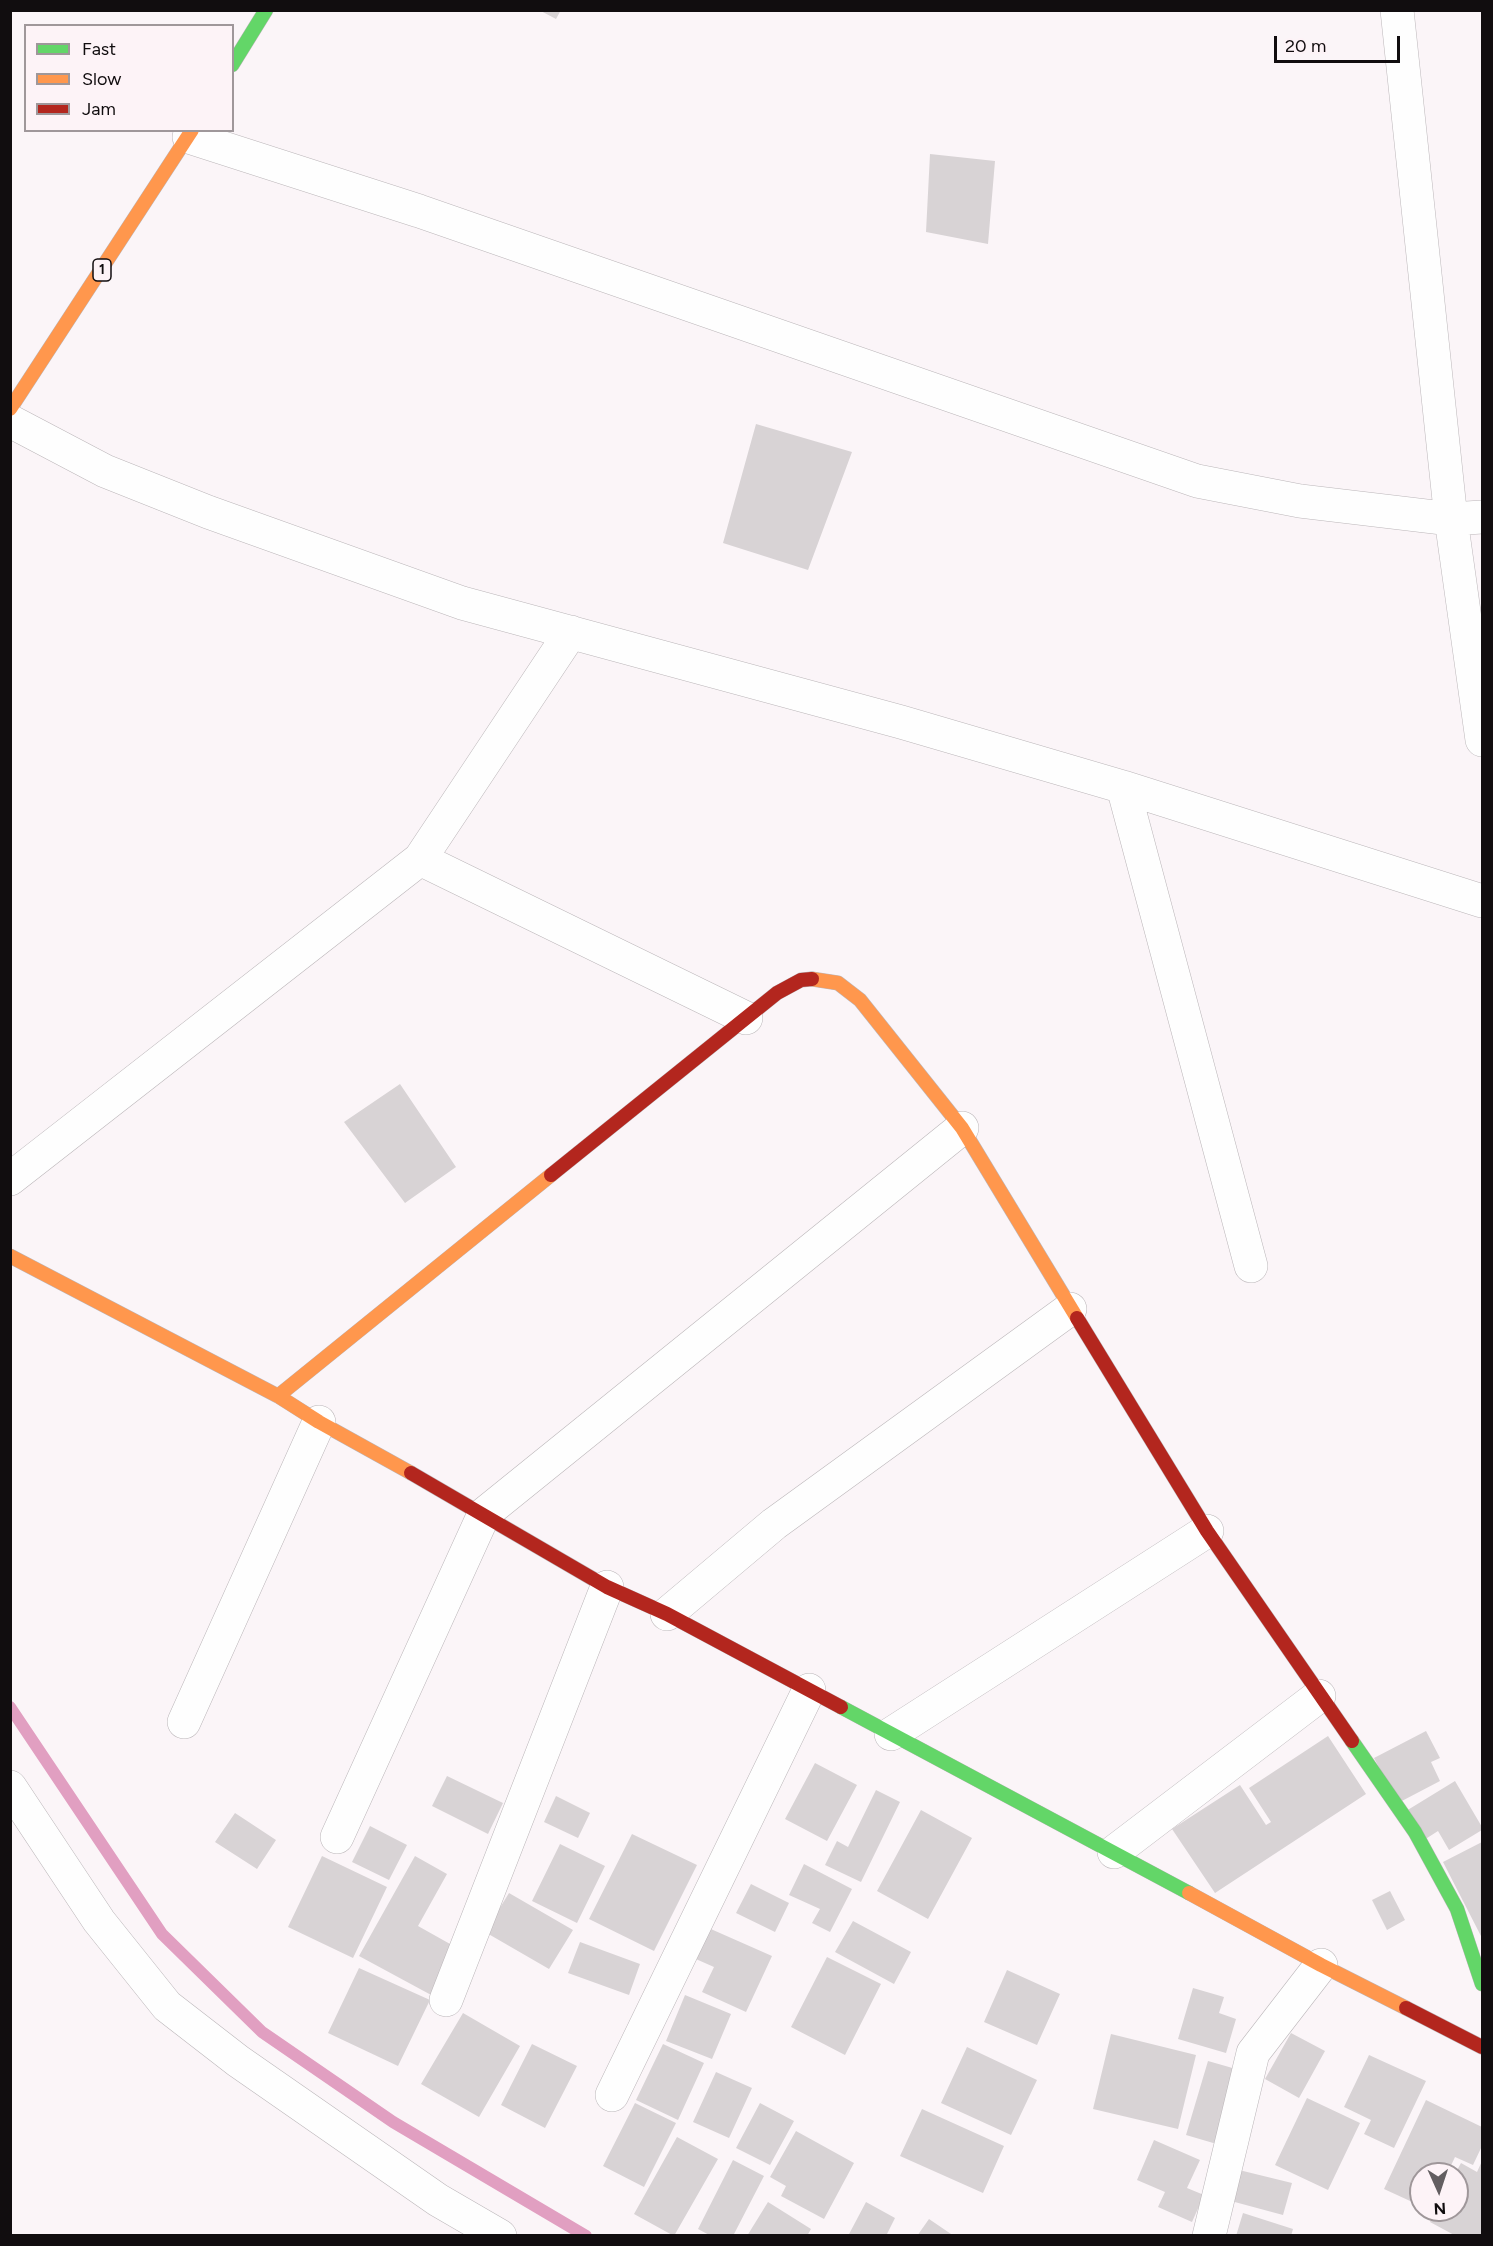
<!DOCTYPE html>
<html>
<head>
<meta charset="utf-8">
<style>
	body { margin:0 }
	#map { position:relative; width:1493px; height:2246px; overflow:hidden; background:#fbf5f8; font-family:Figtree,sans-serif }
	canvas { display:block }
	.frame { position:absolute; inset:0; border:12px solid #110d0f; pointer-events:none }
	.legend { position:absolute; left:24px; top:24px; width:210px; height:108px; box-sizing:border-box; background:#fdf3f7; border:2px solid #9f979a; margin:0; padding:8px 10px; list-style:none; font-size:18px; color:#110d0f }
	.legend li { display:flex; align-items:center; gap:12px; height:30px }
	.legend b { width:30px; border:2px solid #9f979a }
	.north { position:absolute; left:1409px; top:2162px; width:60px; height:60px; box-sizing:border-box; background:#fdf3f7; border:2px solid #9f979a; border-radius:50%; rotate:177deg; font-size:16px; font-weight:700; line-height:24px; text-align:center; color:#110d0f }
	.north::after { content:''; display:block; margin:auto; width:21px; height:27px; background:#635e61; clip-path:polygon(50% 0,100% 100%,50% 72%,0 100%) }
	.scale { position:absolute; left:1274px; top:36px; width:126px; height:27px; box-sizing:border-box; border:3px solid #110d0f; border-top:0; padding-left:8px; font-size:18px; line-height:21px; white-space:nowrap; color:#110d0f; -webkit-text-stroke:4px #fdf3f7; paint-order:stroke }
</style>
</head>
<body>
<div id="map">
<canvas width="1493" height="2246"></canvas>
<div class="frame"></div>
<ul class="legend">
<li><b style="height:8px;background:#63d668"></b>Fast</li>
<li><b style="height:8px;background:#ff974d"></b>Slow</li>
<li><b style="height:8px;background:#b3261e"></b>Jam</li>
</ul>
<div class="north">N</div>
<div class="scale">20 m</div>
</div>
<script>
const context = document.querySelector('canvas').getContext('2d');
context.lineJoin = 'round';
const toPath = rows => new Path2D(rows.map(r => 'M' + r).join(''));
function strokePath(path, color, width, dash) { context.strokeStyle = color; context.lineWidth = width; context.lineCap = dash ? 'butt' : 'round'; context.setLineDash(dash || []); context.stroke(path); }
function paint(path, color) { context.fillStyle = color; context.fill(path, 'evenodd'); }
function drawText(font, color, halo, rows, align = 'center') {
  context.font = font + ' Figtree,sans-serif'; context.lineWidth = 5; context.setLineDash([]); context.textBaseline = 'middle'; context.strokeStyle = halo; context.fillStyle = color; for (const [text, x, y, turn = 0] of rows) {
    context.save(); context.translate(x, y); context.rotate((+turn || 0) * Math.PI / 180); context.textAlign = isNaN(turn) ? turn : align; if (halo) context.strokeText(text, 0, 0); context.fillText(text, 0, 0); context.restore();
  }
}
strokePath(toPath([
	[10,1707,162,1934,262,2032,393,2122,586,2236]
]), '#e19fc1', 12);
paint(toPath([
	[539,10,561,10,556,19],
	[930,154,995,161,988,244,926,232],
	[756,424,852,452,808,570,723,543],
	[400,1084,456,1167,405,1203,344,1122],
	[1426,1731,1440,1758,1431,1762,1440,1781,1398,1803,1374,1758],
	[1328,1736,1366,1794,1215,1893,1172,1829,1240,1785,1266,1825,1271,1822,1249,1788],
	[815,1763,857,1785,827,1841,785,1819],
	[447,1776,503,1803,488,1834,432,1806],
	[1455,1781,1482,1827,1482,1830,1449,1850,1438,1831,1424,1840,1406,1811],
	[876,1790,900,1802,861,1882,825,1865,837,1841,848,1847],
	[556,1796,590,1813,578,1838,544,1822],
	[921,1810,972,1838,928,1919,877,1891],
	[235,1813,276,1840,257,1869,215,1842],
	[370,1826,407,1845,389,1880,352,1862],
	[632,1834,697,1865,654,1951,589,1919],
	[1482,1842,1482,1938,1443,1862],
	[560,1844,605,1866,577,1923,532,1901],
	[322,1856,387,1887,353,1958,288,1927],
	[415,1856,447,1874,418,1926,459,1949,433,1996,359,1956],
	[804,1864,852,1889,830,1932,812,1923,820,1909,789,1895],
	[751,1884,789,1903,775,1932,736,1913],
	[1390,1891,1405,1920,1387,1930,1372,1900],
	[509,1893,573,1930,549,1969,485,1932],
	[853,1921,911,1952,894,1984,835,1952],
	[704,1926,772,1956,746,2012,702,1992,714,1967,689,1956],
	[580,1942,640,1964,629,1995,568,1973],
	[827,1957,881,1984,845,2055,791,2027],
	[359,1968,430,2000,398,2066,328,2033],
	[1007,1970,1060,1994,1037,2045,984,2022],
	[1193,1988,1224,1997,1219,2013,1236,2019,1226,2053,1178,2039],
	[685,1995,731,2014,712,2059,666,2041],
	[463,2013,520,2046,479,2117,421,2084],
	[1291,2033,1325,2051,1299,2098,1265,2079],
	[1111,2034,1196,2055,1178,2129,1093,2109],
	[532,2044,577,2066,545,2128,501,2105],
	[663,2044,704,2063,678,2120,636,2100],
	[967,2047,1037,2080,1011,2135,941,2103],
	[1369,2055,1426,2081,1394,2148,1364,2134,1371,2120,1344,2107],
	[1208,2061,1243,2071,1220,2145,1186,2135],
	[716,2072,752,2088,729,2138,693,2122],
	[1307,2098,1360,2123,1328,2190,1275,2165],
	[1426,2100,1482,2127,1482,2146,1473,2165,1455,2157,1447,2174,1421,2174,1421,2206,1384,2189],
	[635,2103,676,2123,644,2187,603,2166],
	[760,2103,794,2121,770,2165,736,2148],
	[922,2109,1004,2146,983,2193,900,2156],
	[796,2131,854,2163,824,2219,781,2196,786,2186,770,2177],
	[677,2137,718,2159,674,2236,634,2214],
	[1154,2140,1200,2160,1187,2188,1204,2195,1192,2222,1158,2207,1165,2192,1137,2180],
	[733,2160,764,2176,733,2236,711,2236,698,2229],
	[1482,2161,1482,2236,1456,2236,1430,2222,1436,2210,1457,2210,1457,2174,1455,2174,1461,2163,1477,2172],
	[1239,2170,1292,2183,1283,2215,1231,2201],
	[768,2202,811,2229,807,2236,747,2236],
	[866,2202,895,2218,886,2236,848,2236],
	[1243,2213,1293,2229,1291,2236,1236,2236],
	[929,2219,954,2236,917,2236]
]), '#d8d3d5');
const street = toPath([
	[1397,10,1451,519,1482,740],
	[189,137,419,211,1197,481,1300,501,1451,519,1482,517],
	[10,421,105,471,208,512,462,603,901,722,1123,787,1482,901],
	[1123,787,1251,1266],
	[420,859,746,1018],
	[10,1179,420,859,571,632],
	[667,1614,774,1524,1070,1309],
	[184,1722,319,1422],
	[891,1734,1207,1531],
	[10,1787,99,1921,167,2006,238,2061,438,2200,500,2236],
	[337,1837,484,1514,962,1128],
	[1114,1852,1319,1696],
	[446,2000,607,1587],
	[612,2095,809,1690],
	[1209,2236,1253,2053,1321,1965]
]);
const fast = toPath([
	[232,65,266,10],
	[841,1707,1189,1893],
	[1352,1741,1415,1832,1457,1909,1482,1984]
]);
const slow = toPath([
	[10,409,192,130],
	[812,979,838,983,860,1000,962,1128,1077,1318],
	[10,1256,278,1396,319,1422,411,1473],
	[278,1396,551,1175],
	[1189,1893,1321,1965,1406,2008]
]);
const jam = toPath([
	[551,1175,777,993,801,980,812,979],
	[1077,1318,1207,1531,1352,1741],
	[411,1473,607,1587,667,1614,841,1707],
	[1406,2008,1482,2047]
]);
strokePath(street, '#bbb6b9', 34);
strokePath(fast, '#bbb6b9', 15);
strokePath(slow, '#bbb6b9', 15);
strokePath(jam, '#bbb6b9', 15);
strokePath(street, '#fefefe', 33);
strokePath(fast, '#63d668', 14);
strokePath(slow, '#ff974d', 14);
strokePath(jam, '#b3261e', 14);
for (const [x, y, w] of [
	[102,270,18]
]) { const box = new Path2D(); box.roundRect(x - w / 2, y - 11, w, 22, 4.5); context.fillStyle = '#fdf3f7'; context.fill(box); strokePath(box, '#110d0f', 1.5); }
drawText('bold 14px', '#110d0f', null, [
	["1",102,270]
]);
</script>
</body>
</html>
